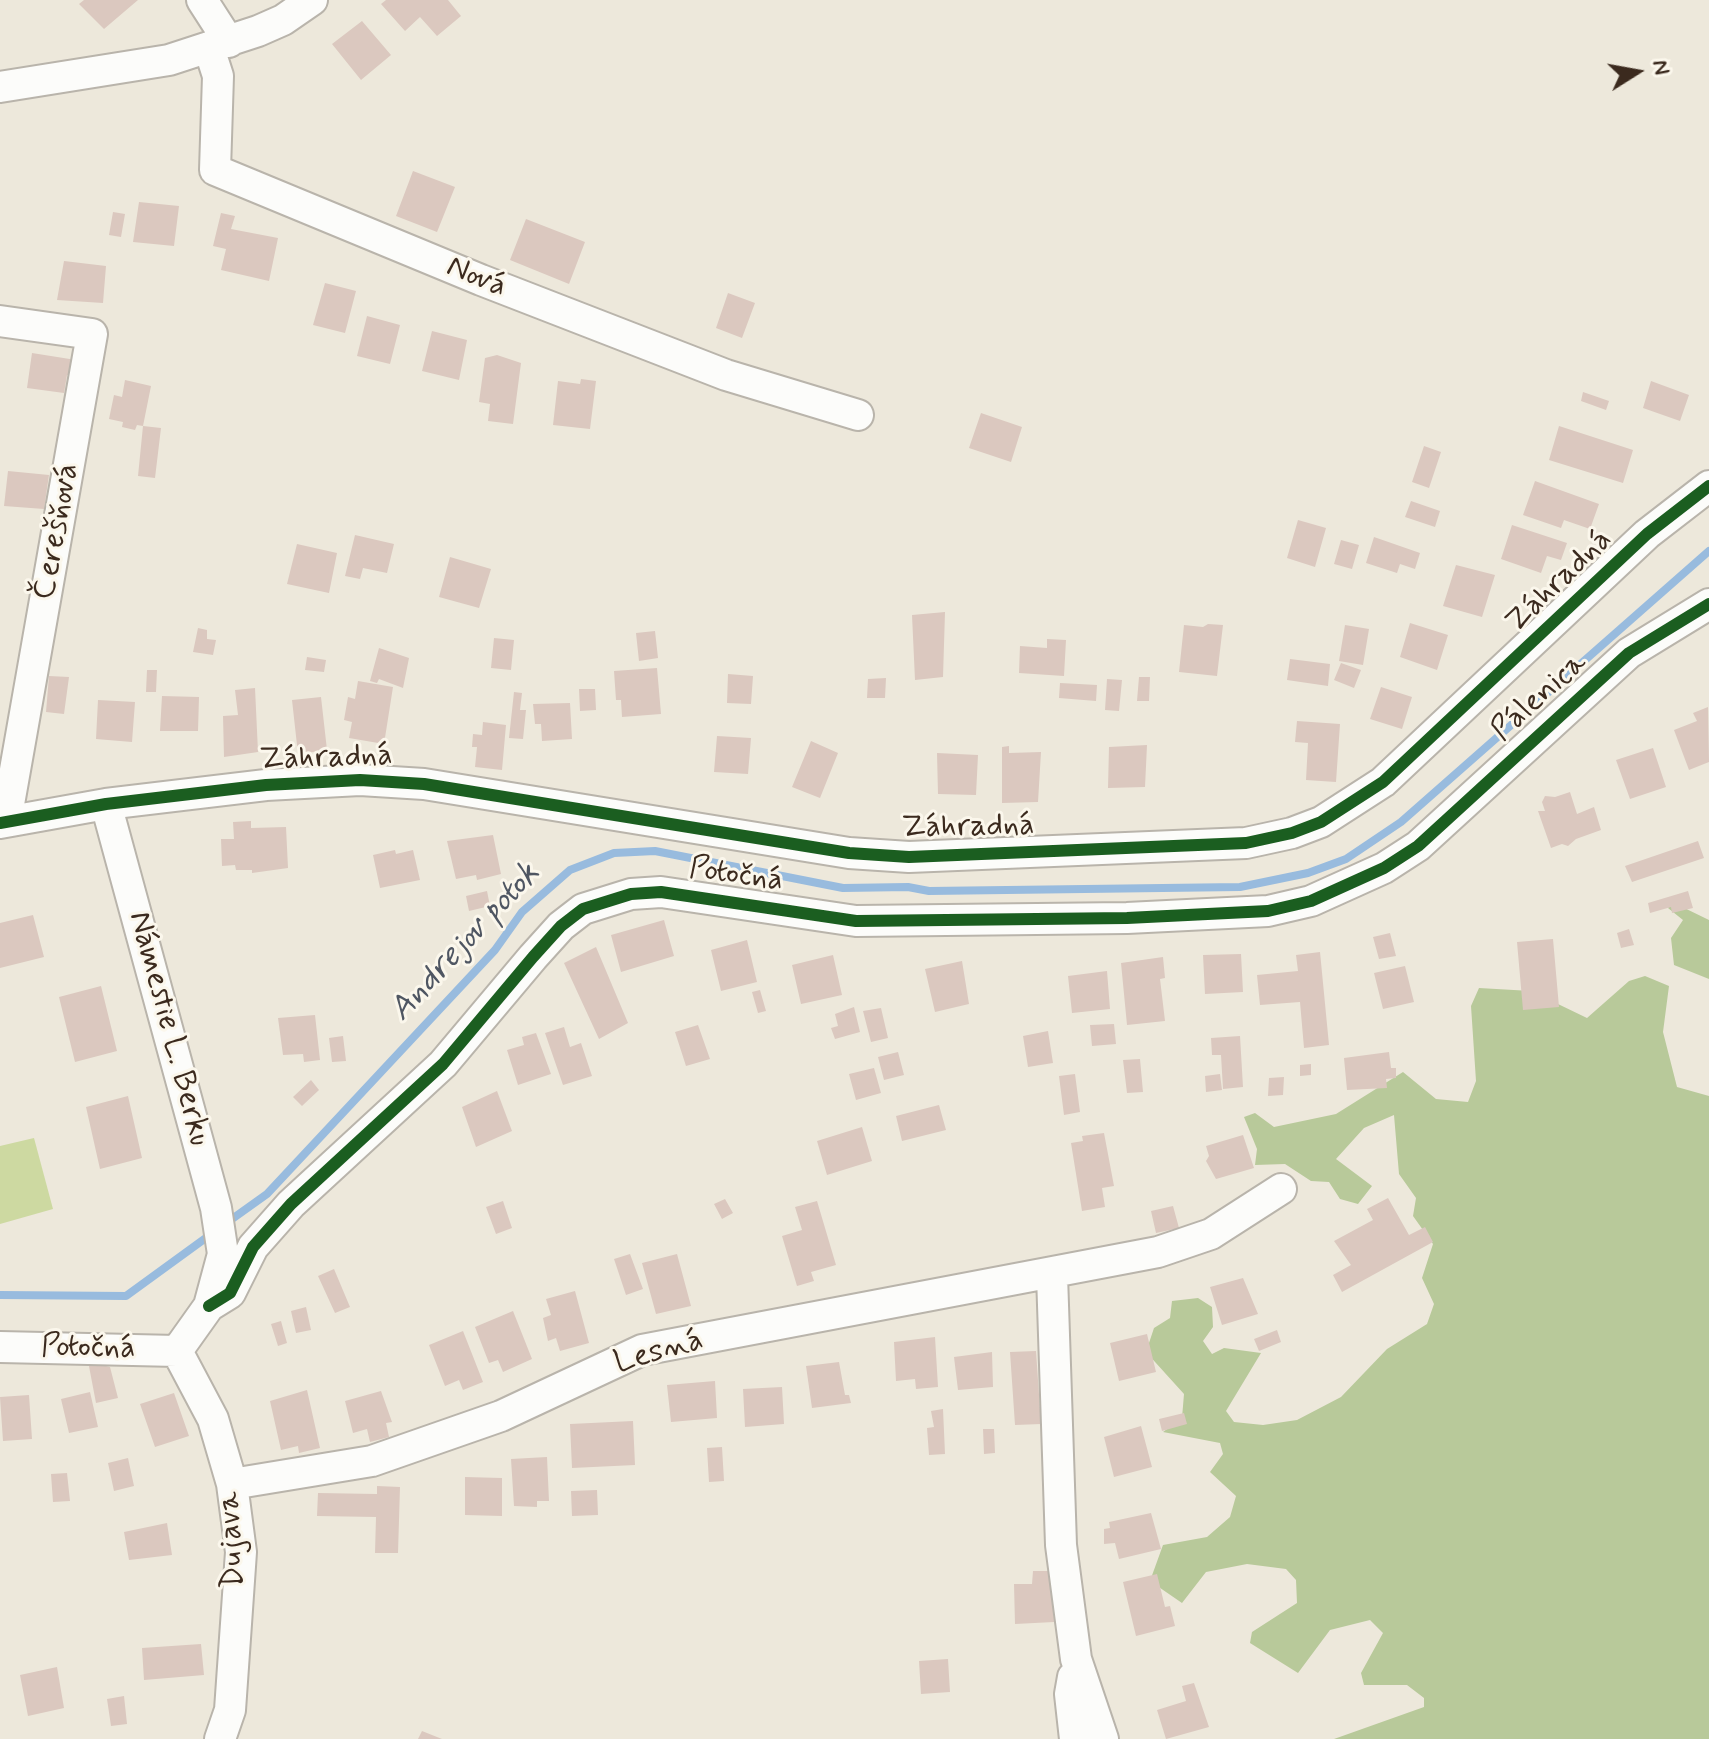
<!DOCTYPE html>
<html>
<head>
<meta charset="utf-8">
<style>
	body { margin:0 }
	#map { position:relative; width:1709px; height:1739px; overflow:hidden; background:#ede8db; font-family:Mynerve,sans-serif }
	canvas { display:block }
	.north { position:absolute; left:1597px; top:32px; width:80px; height:80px; -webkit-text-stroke:6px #fbf7ec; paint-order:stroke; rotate:79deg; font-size:22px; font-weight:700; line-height:32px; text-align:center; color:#3b2a1e }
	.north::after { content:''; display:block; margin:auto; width:28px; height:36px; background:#3b2a1e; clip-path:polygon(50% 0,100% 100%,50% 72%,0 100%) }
</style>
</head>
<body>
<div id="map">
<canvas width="1709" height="1739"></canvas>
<div class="north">N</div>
</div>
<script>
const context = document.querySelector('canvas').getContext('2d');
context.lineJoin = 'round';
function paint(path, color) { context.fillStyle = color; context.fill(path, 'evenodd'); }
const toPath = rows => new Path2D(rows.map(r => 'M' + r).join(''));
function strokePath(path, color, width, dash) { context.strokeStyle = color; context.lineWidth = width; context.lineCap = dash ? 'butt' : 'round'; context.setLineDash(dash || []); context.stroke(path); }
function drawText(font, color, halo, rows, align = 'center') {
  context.font = font + ' Mynerve,sans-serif'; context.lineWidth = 6; context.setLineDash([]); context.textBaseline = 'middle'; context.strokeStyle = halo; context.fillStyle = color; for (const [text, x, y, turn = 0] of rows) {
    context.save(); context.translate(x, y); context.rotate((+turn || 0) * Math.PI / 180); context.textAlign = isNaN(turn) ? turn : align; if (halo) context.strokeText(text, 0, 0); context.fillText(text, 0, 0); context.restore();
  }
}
paint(toPath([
	[34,1138,53,1209,0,1224,0,1146]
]), '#cdd9a1');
paint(toPath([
	[1672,902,1709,920,1709,979,1674,965,1671,938,1683,920,1668,908],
	[1645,976,1669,986,1663,1032,1677,1087,1709,1096,1709,1739,1334,1739,1424,1707,1424,1698,1407,1685,1364,1685,1361,1673,1383,1633,1370,1620,1330,1630,1298,1673,1250,1643,1252,1632,1297,1603,1296,1580,1286,1569,1247,1564,1206,1572,1182,1603,1150,1581,1163,1545,1207,1537,1230,1517,1236,1496,1210,1472,1223,1454,1220,1443,1163,1432,1182,1418,1184,1394,1146,1352,1154,1328,1170,1318,1172,1301,1198,1298,1212,1307,1213,1327,1203,1341,1212,1354,1224,1348,1261,1353,1226,1411,1234,1422,1263,1425,1297,1420,1341,1397,1387,1349,1427,1324,1434,1304,1422,1278,1433,1244,1413,1216,1416,1198,1399,1174,1394,1115,1364,1128,1336,1159,1372,1186,1358,1204,1340,1199,1329,1182,1311,1181,1285,1164,1255,1165,1257,1149,1244,1117,1255,1113,1274,1127,1336,1114,1403,1072,1436,1099,1468,1102,1476,1081,1471,1006,1479,988,1531,991,1587,1018,1629,981]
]), '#b8c99a');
strokePath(toPath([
	[225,1224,267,1194,495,950,522,912,570,870,614,853,655,851,843,888,908,887,929,891,1240,887,1308,873,1346,859,1401,822,1709,551],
	[0,1295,126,1296,214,1232]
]), '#98bbde', 8);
paint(toPath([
	[84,0,138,0,104,29,79,4],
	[386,0,448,0,461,16,437,36,420,17,405,31,381,4],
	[362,21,391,55,361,80,332,44],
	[413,171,455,187,437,232,396,216],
	[139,202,179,206,174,246,133,242],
	[113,212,125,214,121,237,109,235],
	[221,213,235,216,231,229,278,238,269,281,221,270,226,249,213,246],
	[526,219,585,242,569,284,510,260],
	[64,261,106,266,103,303,57,300],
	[325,283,356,291,345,333,313,325],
	[728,293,755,303,742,338,716,328],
	[367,316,400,325,390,364,357,356],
	[432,331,467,340,459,380,422,371],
	[32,353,76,360,74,376,67,375,64,393,27,388],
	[497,355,521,363,513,424,488,421,490,404,479,402,485,358],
	[581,379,596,381,590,429,553,425,558,381,580,384],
	[125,380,151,386,143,426,137,425,135,430,122,427,123,422,109,419,114,395,122,397],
	[1651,381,1689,395,1680,421,1643,408],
	[1583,392,1609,401,1606,410,1581,401],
	[981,413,1022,427,1011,462,969,448],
	[143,426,161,428,155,478,138,476],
	[1559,426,1633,450,1623,483,1549,460],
	[1424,446,1441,452,1429,488,1412,482],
	[8,471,49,475,44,509,4,506],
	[1535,481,1599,504,1590,529,1564,520,1561,528,1523,515],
	[1411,501,1440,511,1435,527,1405,517],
	[1298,520,1326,528,1315,567,1287,558],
	[1512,525,1567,543,1561,560,1547,556,1541,573,1501,559],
	[355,535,394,544,387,573,363,568,360,579,345,576],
	[1374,537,1420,553,1415,569,1400,564,1397,573,1366,563],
	[1341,540,1359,545,1352,569,1334,564],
	[297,544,337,553,329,593,287,584],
	[450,557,491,569,479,608,439,597],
	[1456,565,1495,575,1482,617,1443,606],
	[945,612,943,677,915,680,912,615],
	[1410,623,1448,635,1437,670,1400,657],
	[1208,624,1223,625,1217,676,1179,672,1184,625,1203,627],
	[1345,625,1369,629,1363,665,1339,661],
	[198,628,207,630,207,639,216,640,213,655,193,652],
	[655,631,658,658,639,661,636,633],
	[494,638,514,640,511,670,491,668],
	[1047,639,1066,640,1064,676,1019,673,1020,646,1047,648],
	[379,648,409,658,403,688,379,679,377,683,370,681],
	[307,657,326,660,324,672,305,670],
	[1290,659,1330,664,1328,686,1287,680],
	[1341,663,1361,670,1354,688,1334,680],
	[657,668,661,714,622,717,621,700,616,700,614,671],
	[147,670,157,670,156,692,146,692],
	[728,674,753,676,751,704,727,703],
	[49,676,69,677,64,714,46,712],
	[1139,677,1150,677,1149,701,1137,701],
	[886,678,885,698,867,698,868,679],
	[1107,679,1122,680,1119,711,1105,710],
	[358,681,393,687,384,744,349,738,352,722,344,720,348,697,355,699],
	[1060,683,1097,685,1096,701,1059,698],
	[1381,687,1412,697,1402,729,1370,719],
	[255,688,258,752,224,757,223,716,238,715,235,690],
	[579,689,595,689,596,710,580,711],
	[514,692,522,693,520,710,526,710,523,739,509,738],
	[162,696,199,697,198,731,160,731],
	[321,697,327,750,298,754,292,700],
	[98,700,135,702,132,742,96,739],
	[570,703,572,739,542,741,541,724,535,724,533,704],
	[1708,707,1709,762,1689,770,1674,730,1697,721,1693,713],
	[1297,721,1340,724,1336,782,1306,780,1308,743,1295,742],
	[483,722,506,725,502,770,475,767,477,747,472,747,473,734,482,735],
	[717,736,751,738,748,774,714,772],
	[811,741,838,753,820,798,792,787],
	[1147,745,1145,787,1108,788,1109,747],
	[1009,746,1009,753,1041,752,1038,802,1002,803,1002,747],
	[1653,748,1666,787,1630,799,1616,760],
	[937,753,978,755,976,795,938,794],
	[1570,792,1577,814,1594,807,1601,830,1576,839,1568,846,1562,844,1551,848,1538,811,1545,811,1542,802,1545,796,1555,797],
	[251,821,251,828,286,827,288,868,252,873,252,870,236,870,235,865,222,866,221,839,234,839,233,822],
	[493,835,501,874,477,880,476,875,456,879,447,841],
	[1698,841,1704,858,1632,882,1625,866],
	[395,850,396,854,413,850,420,880,380,888,373,855],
	[487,891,490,906,469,911,466,896],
	[1688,891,1693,908,1672,913,1671,907,1650,913,1648,903],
	[33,915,44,957,0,968,0,923],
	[664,920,674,956,621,972,611,935],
	[1629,929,1634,945,1621,948,1617,933],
	[1390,933,1396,956,1379,959,1373,937],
	[1553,939,1559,1007,1523,1010,1517,942],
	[747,940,757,982,721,991,711,950],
	[596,947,628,1023,599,1039,564,963],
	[1320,952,1329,1045,1304,1048,1300,1002,1260,1005,1257,975,1298,971,1296,955],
	[1241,954,1243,992,1205,994,1203,955],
	[833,955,842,995,801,1004,792,965],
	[1163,957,1165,978,1160,979,1165,1021,1127,1025,1121,963],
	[962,961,969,1004,935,1012,925,969],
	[1405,966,1414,1002,1383,1009,1374,973],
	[1107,971,1110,1009,1072,1013,1068,976],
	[101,986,117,1051,75,1062,59,997],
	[760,990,766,1011,758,1013,752,992],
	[854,1007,860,1032,835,1039,831,1028,838,1026,835,1014],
	[881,1008,888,1038,871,1042,863,1011],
	[315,1015,320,1060,304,1062,303,1054,283,1055,278,1018],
	[1114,1024,1116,1044,1092,1046,1090,1025],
	[698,1025,710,1059,686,1066,675,1032],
	[564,1027,570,1047,581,1043,592,1076,563,1085,545,1033],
	[1048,1031,1053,1063,1028,1067,1023,1036],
	[536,1033,551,1074,518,1085,507,1050,524,1045,522,1037],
	[343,1036,346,1061,332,1062,329,1038],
	[1240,1036,1243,1087,1223,1089,1221,1055,1212,1055,1211,1038],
	[898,1052,904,1075,884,1080,878,1057],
	[1389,1052,1391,1068,1396,1068,1396,1078,1386,1079,1387,1088,1347,1090,1344,1058],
	[1140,1059,1143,1092,1127,1093,1123,1060],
	[1311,1064,1311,1075,1300,1076,1300,1065],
	[874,1068,881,1093,856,1100,849,1074],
	[1075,1074,1080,1112,1064,1115,1059,1076],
	[1220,1074,1222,1090,1206,1092,1205,1076],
	[1284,1077,1283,1095,1268,1096,1269,1078],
	[311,1080,319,1090,302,1106,293,1097],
	[497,1091,512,1131,476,1147,462,1107],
	[128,1096,142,1158,100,1169,86,1107],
	[939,1105,946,1130,902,1141,896,1116],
	[862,1127,872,1161,827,1175,817,1141],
	[1104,1133,1114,1186,1102,1188,1105,1207,1082,1211,1071,1143,1083,1141,1082,1136],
	[1243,1135,1254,1168,1216,1179,1206,1161,1209,1156,1206,1146],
	[1388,1198,1409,1235,1425,1227,1433,1242,1342,1292,1333,1275,1351,1265,1334,1241,1373,1220,1367,1209],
	[725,1199,733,1213,722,1219,714,1204],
	[503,1201,512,1228,496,1234,486,1207],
	[817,1201,836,1265,811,1272,814,1281,797,1286,782,1236,802,1230,795,1207],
	[1173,1206,1179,1228,1156,1233,1151,1211],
	[630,1254,643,1289,626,1295,614,1259],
	[677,1254,691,1306,656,1314,642,1263],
	[334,1269,350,1307,335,1313,318,1276],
	[1243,1278,1258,1314,1222,1325,1210,1287],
	[575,1291,589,1343,560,1351,556,1338,548,1341,543,1318,551,1315,546,1299],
	[306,1307,311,1330,296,1333,291,1311],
	[513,1311,532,1359,503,1372,498,1360,489,1363,475,1327],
	[281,1321,287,1343,278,1346,271,1324],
	[1277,1330,1281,1342,1259,1351,1254,1339],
	[463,1331,483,1382,463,1390,459,1380,445,1386,429,1345],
	[1147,1334,1156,1372,1119,1381,1110,1343],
	[935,1337,938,1387,916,1389,915,1379,896,1381,894,1342],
	[1036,1351,1041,1424,1015,1425,1010,1352],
	[992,1352,993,1387,958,1390,954,1357],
	[88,1361,110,1367,118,1398,96,1403],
	[839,1362,845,1395,849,1395,851,1403,812,1408,806,1366],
	[715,1381,717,1418,671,1422,667,1385],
	[782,1387,784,1424,745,1427,743,1389],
	[307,1390,320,1448,299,1453,298,1446,281,1450,270,1401],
	[381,1391,392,1422,386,1423,389,1437,370,1442,367,1429,353,1433,345,1401],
	[90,1392,98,1427,69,1433,61,1399],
	[174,1393,189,1436,155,1447,140,1404],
	[29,1395,32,1439,3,1441,0,1397],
	[943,1409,945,1454,929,1455,927,1428,934,1427,931,1411],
	[1184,1413,1187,1424,1162,1431,1159,1419],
	[633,1421,635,1465,572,1468,570,1424],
	[1141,1426,1152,1467,1114,1477,1104,1437],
	[983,1429,994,1429,995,1453,984,1454],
	[722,1447,724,1481,709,1482,707,1448],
	[547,1457,549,1501,537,1501,537,1507,514,1506,511,1459],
	[128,1458,134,1486,114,1491,108,1463],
	[67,1473,70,1501,53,1502,51,1474],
	[465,1477,502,1478,502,1516,465,1515],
	[377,1486,400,1487,398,1553,375,1553,376,1517,317,1516,318,1493,377,1494],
	[597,1490,598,1515,572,1516,571,1491],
	[1151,1513,1161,1549,1119,1559,1115,1543,1104,1544,1104,1529,1110,1528,1109,1522],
	[167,1523,172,1555,129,1560,124,1532],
	[1033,1571,1053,1571,1054,1622,1015,1624,1014,1584,1032,1584],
	[1157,1574,1165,1607,1170,1606,1175,1626,1136,1636,1123,1582],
	[201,1644,204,1675,144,1680,142,1648],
	[948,1659,950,1692,921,1694,919,1661],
	[57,1667,64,1708,28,1716,20,1675],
	[1194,1683,1209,1727,1166,1739,1157,1710,1186,1701,1182,1686],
	[124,1696,127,1724,111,1726,107,1699],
	[422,1731,442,1739,418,1739]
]), '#dbc8bf');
const minor = toPath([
	[202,0,229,42],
	[209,48,218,76,215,170,481,280,726,375,858,415],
	[0,87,169,60,258,31,283,20,312,0],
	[0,321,92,334,6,821],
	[106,804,216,1208,223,1254,209,1306,177,1351],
	[0,823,106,804,266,785,360,780,424,784,849,853,909,857,1246,843,1292,833,1321,822,1383,782,1647,534,1709,486],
	[1052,1275,1061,1545,1076,1659,1103,1739],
	[209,1306,230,1293,253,1247,291,1204,443,1064,533,957,561,926,583,909,631,894,661,892,856,921,1127,918,1268,911,1311,901,1384,868,1418,846,1629,653,1709,604],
	[0,1347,177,1351],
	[177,1351,213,1419,232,1484,241,1552,230,1710,220,1739],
	[232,1484,372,1461,501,1416,642,1350,1158,1252,1211,1234,1281,1189],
	[1073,1677,1070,1694,1075,1739]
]);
strokePath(minor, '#b9b4ab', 34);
strokePath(minor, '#fcfcfa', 30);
strokePath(toPath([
	[0,823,106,804,266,785,360,780,424,784,849,853,909,857,1246,843,1292,833,1321,822,1383,782,1647,534,1709,486],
	[209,1306,230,1293,253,1247,291,1204,443,1064,533,957,561,926,583,909,631,894,661,892,856,921,1127,918,1268,911,1311,901,1384,868,1418,846,1629,653,1709,604]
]), '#1b5e20', 12);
drawText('32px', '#3b2a1e', '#fbf7ec', [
	["Nová",476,278,22],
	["Čerešňová",58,532,-80],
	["Záhradná",1560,582,-44],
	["Pálenica",1540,698,-42],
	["Záhradná",326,759,-2],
	["Záhradná",968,828,-1],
	["Potočná",736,876,8],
	["Námestie L. Berku",168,1029,75],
	["Potočná",88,1349,1],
	["Lesná",659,1353,-16],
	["Dujava",233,1540,-93]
]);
drawText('italic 34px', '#4f5662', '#fbf7ec', [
	["Andrejov potok",466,943,-47]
]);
</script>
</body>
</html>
